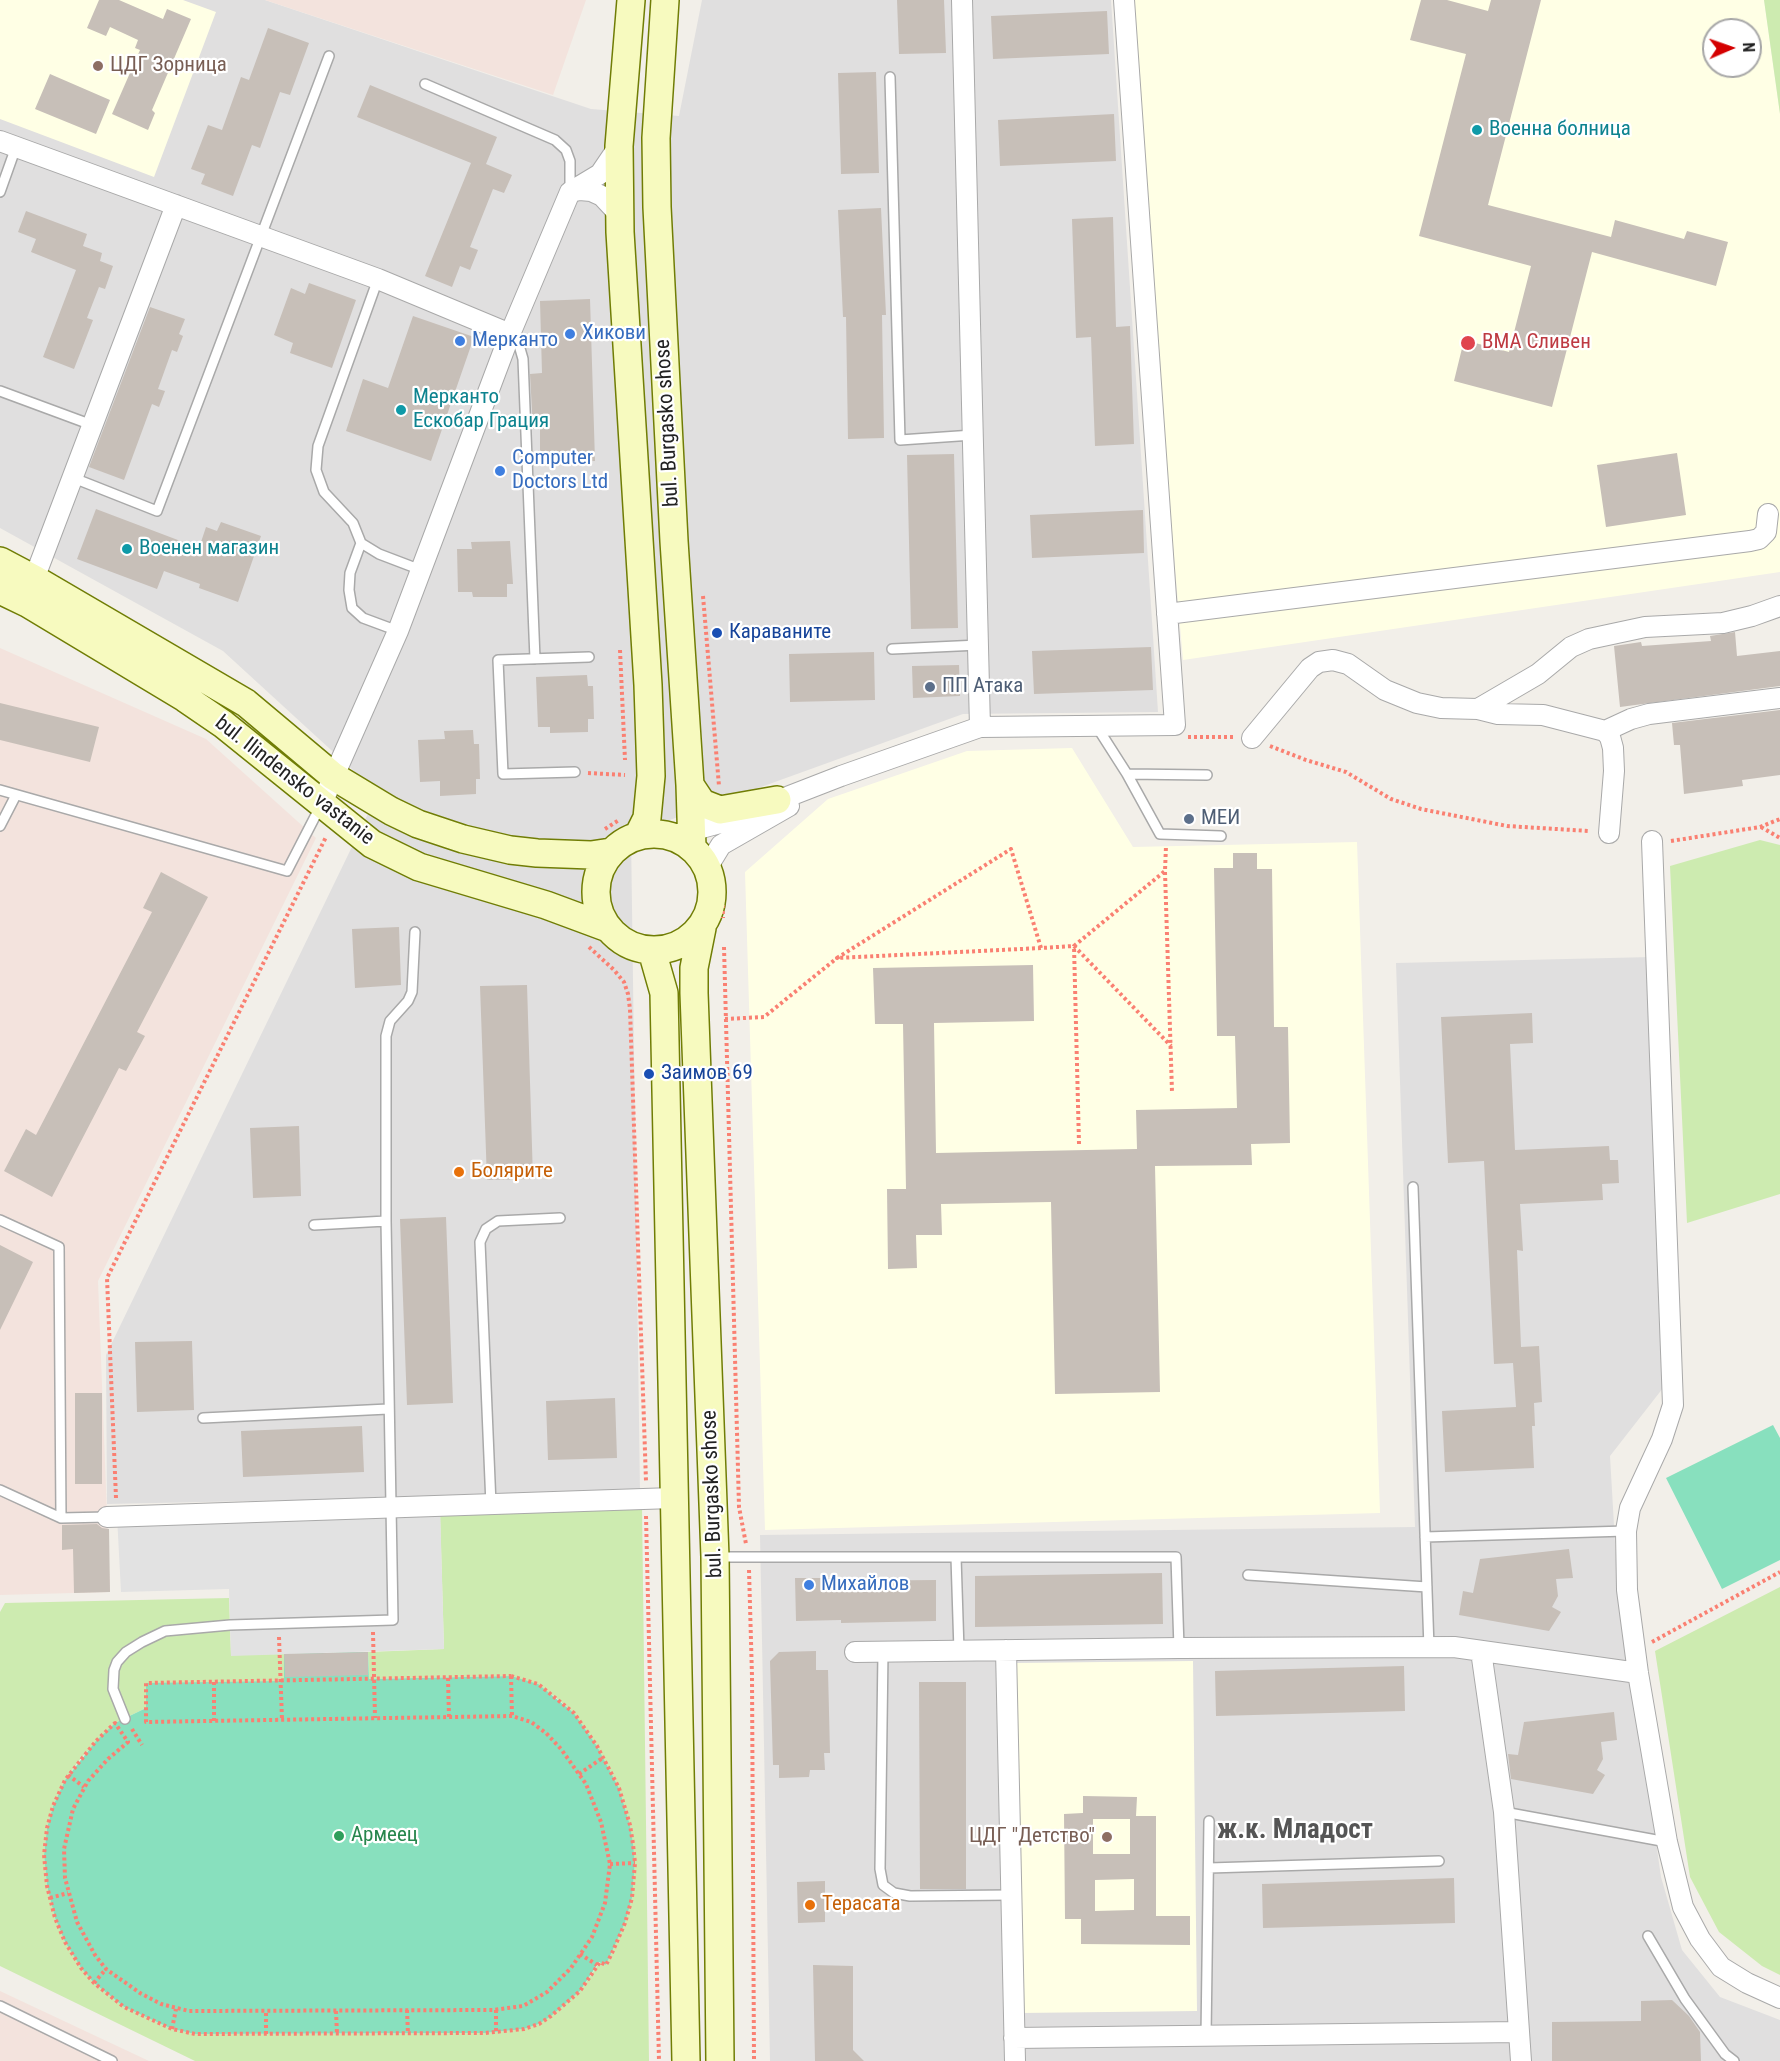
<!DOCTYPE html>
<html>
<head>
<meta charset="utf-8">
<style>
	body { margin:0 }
	#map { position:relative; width:1780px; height:2061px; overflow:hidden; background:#f2efe9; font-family:"Roboto Condensed",sans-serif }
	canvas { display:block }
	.north { position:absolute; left:1702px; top:18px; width:60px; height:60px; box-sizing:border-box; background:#fff; border:2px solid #a7a7a7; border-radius:50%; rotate:88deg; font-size:16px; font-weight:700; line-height:24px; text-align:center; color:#222 }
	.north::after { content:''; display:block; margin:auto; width:21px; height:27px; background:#d40000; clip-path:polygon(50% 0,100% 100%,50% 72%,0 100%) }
</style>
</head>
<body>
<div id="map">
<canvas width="1780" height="2061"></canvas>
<div class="north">N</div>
</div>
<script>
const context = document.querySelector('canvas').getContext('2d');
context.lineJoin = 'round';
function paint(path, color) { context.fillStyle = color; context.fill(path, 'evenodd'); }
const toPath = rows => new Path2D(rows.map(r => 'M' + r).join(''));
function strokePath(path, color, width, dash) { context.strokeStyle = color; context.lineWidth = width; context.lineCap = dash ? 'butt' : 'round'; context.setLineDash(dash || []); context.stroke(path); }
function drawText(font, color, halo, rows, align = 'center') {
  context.font = font + ' "Roboto Condensed",sans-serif'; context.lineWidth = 4.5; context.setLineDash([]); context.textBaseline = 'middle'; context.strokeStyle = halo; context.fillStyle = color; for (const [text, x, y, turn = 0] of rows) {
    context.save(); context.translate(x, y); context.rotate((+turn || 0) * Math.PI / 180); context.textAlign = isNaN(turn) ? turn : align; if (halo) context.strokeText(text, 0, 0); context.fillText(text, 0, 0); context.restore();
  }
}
paint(toPath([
	[0,0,265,0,591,109,679,116,702,0,1111,0,1158,712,963,714,631,834,640,1493,107,1504,106,1355,378,793,223,651,0,528],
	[1652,957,1663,1388,1610,1456,1616,1560,1661,1877,1682,1950,1720,1997,1780,2020,1780,2061,770,2061,760,1535,1415,1527,1396,963]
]), '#e0dfdf');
paint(toPath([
	[0,0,183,0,216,12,154,177,0,119],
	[1126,0,1764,0,1780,114,1780,572,1183,660],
	[1714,30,1750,30,1750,66,1714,66],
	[1072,748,1133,847,1357,842,1380,1513,765,1530,745,872,828,799,967,751],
	[1193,1661,1197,2011,1020,2013,1016,1663]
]), '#ffffe5');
paint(toPath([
	[265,0,586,0,553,95],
	[0,648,206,739,316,838,98,1281,110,1592,0,1595],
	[0,1991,149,2061,0,2061]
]), '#f3e3dd');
paint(toPath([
	[1764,0,1780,0,1780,114],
	[1760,840,1780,845,1780,1194,1687,1223,1670,866],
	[642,1505,649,2061,195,2061,0,1966,0,1612,5,1603,229,1598,231,1655,284,1654,284,1681,146,1708,115,1723,81,1758,65,1780,53,1806,47,1828,44,1855,47,1886,55,1918,65,1942,81,1968,94,1983,124,2007,172,2029,195,2034,485,2033,524,2029,539,2024,580,1991,600,1962,606,1965,625,1923,632,1898,635,1863,630,1825,619,1788,597,1746,574,1713,554,1696,511,1676,369,1679,368,1652,444,1649,440,1513],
	[1780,1587,1780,1975,1762,1966,1719,1932,1690,1877,1655,1651]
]), '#cdebb0');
paint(toPath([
	[1773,1425,1780,1438,1780,1560,1722,1589,1666,1478],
	[368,1652,369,1679,511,1676,538,1684,574,1713,597,1746,619,1788,630,1825,633,1844,635,1863,632,1898,625,1923,606,1965,599,1962,580,1991,551,2016,539,2024,524,2029,485,2033,195,2034,172,2029,124,2007,94,1983,81,1968,65,1942,55,1918,47,1886,44,1855,47,1828,53,1806,65,1780,96,1741,115,1723,146,1708,146,1683,284,1681,284,1654]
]), '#88e0be');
paint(toPath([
	[440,1506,444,1649,231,1656,229,1589,121,1592,117,1516]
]), '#e2e2e2');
paint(toPath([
	[99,0,119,0,163,19,167,9,191,19,152,110,155,113,148,130,112,114,140,50,135,48,138,40,110,27,106,36,87,28],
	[897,0,944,0,946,53,899,54],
	[1421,0,1447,0,1488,11,1491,0,1541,0,1488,205,1611,237,1615,220,1684,239,1687,231,1728,242,1716,286,1592,252,1552,407,1454,381,1464,340,1509,352,1531,266,1419,236,1466,54,1410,40],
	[1107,11,1109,54,993,59,991,16],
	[268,28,309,43,290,95,280,92,260,148,252,145,233,196,201,184,205,174,191,169,208,125,222,130,241,77,249,80],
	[876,72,879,173,841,174,838,73],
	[50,74,110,100,96,134,35,109],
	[370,85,497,137,486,164,512,175,504,193,493,189,470,247,478,250,470,270,460,266,452,287,425,276,471,163,357,117],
	[1114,114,1116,161,1000,166,998,120],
	[881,208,886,315,882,315,884,438,848,439,846,317,843,317,838,210],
	[26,211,87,234,83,246,102,253,100,261,113,266,105,289,99,287,87,318,93,320,74,369,43,357,76,270,31,252,36,239,18,232],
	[1113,217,1116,327,1130,326,1134,444,1095,446,1091,337,1076,338,1072,219],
	[309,283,356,300,332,368,290,353,293,343,274,335,291,288,305,294],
	[590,299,595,461,540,463,540,429,533,429,530,374,542,373,540,301],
	[150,307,185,319,179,334,183,336,177,352,172,350,158,389,165,391,159,407,152,404,124,480,89,467],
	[413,316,474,337,431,461,346,431,363,379,388,388],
	[1677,453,1686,515,1606,527,1597,465],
	[954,454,958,628,911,629,907,455],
	[96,509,199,548,206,527,217,531,221,522,261,536,238,602,199,588,200,584,164,571,157,589,77,559],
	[1143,510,1144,553,1032,558,1030,515],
	[510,541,513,584,507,584,507,597,473,597,472,592,458,592,457,549,472,549,471,542],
	[1735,632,1737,656,1780,651,1780,686,1620,707,1614,646,1641,642,1642,646,1711,641,1710,636],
	[1151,647,1153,690,1034,694,1032,651],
	[874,652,875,700,790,702,789,654],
	[959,665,960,696,913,698,912,666],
	[587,675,588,686,593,686,594,719,588,719,588,732,550,733,550,727,538,727,536,677],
	[0,703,99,727,90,762,0,740],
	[1780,710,1780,775,1742,780,1743,786,1684,794,1680,745,1674,745,1672,723],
	[473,730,474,744,479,744,480,779,476,779,476,794,440,796,440,781,420,782,418,740,445,739,444,731],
	[1233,853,1257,853,1257,869,1272,869,1274,1027,1288,1027,1290,1143,1251,1144,1252,1165,1155,1166,1160,1392,1055,1394,1051,1202,941,1204,942,1235,916,1235,917,1268,888,1269,887,1189,906,1189,903,1024,875,1024,873,968,1033,965,1034,1021,934,1023,936,1153,1137,1149,1136,1110,1237,1108,1235,1036,1217,1036,1214,868,1233,868],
	[161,872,208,897,137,1032,145,1036,126,1071,119,1068,52,1197,4,1171,26,1129,36,1135,152,912,143,908],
	[399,927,401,985,355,988,352,929],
	[527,985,533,1179,487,1180,480,986],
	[1532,1013,1533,1043,1510,1044,1515,1150,1609,1146,1610,1160,1618,1160,1619,1183,1602,1184,1603,1200,1520,1204,1523,1251,1517,1250,1521,1347,1539,1346,1542,1402,1534,1403,1535,1426,1532,1426,1534,1468,1445,1472,1442,1411,1516,1407,1513,1363,1494,1364,1484,1161,1448,1163,1441,1017],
	[299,1126,301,1196,253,1198,250,1128],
	[446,1217,453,1403,407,1405,400,1219],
	[0,1245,33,1262,0,1330],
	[192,1341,194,1410,137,1412,135,1342],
	[75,1393,102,1393,102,1484,75,1484],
	[615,1398,617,1458,548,1460,546,1401],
	[362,1426,364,1472,243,1477,241,1431],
	[97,1524,102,1528,109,1529,110,1592,74,1593,73,1549,62,1550,62,1525],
	[1569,1549,1573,1578,1556,1579,1558,1596,1552,1607,1561,1612,1549,1631,1459,1615,1463,1591,1473,1593,1480,1559],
	[1162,1573,1163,1624,975,1627,975,1576],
	[795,1578,834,1578,834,1581,936,1580,936,1621,841,1623,841,1620,796,1621],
	[816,1651,816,1670,828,1670,830,1753,824,1753,825,1770,810,1770,809,1777,779,1778,779,1765,773,1765,770,1661,779,1652],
	[368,1652,368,1675,285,1677,284,1654],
	[1404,1666,1405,1711,1216,1716,1215,1671],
	[919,1682,966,1682,966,1889,920,1889],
	[1614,1712,1617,1740,1601,1742,1603,1759,1597,1770,1605,1775,1593,1794,1511,1779,1508,1754,1518,1755,1524,1722],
	[1083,1796,1137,1797,1136,1816,1156,1816,1156,1916,1190,1916,1190,1945,1081,1944,1081,1919,1065,1919,1064,1814,1083,1813],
	[1093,1819,1130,1819,1130,1854,1093,1854],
	[1134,1879,1134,1910,1095,1911,1095,1880],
	[1454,1878,1455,1923,1263,1928,1262,1884],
	[825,1881,825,1922,798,1923,797,1882],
	[813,1965,853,1966,853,2050,864,2061,815,2061],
	[1672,2000,1689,2016,1700,2032,1701,2061,1552,2061,1552,2022,1641,2021,1641,2001]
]), '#c7bfb8');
const lane = toPath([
	[890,77,900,440,973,435],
	[425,84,555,140,566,150,570,161,570,191],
	[0,192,16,147],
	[378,279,318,446,316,470,324,492,353,523,361,543,379,554,421,570],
	[510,334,519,345,523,359,535,659],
	[0,391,92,425],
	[71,477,157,511,329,56],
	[361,543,350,573,349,590,352,608,363,618,398,631],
	[892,649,979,645],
	[1097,727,1127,774,1160,834,1221,836],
	[575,772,503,774,498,660,589,657],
	[1127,774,1207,775],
	[0,790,287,871,321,805],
	[0,826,16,795],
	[1413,1187,1429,1648],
	[0,1220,59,1247,61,1518,107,1517],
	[314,1225,386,1221],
	[203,1418,388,1409],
	[0,1490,61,1518],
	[491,1505,480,1242,486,1229,498,1221,560,1218],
	[1425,1537,1626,1531],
	[718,1557,1176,1557,1179,1648],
	[956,1557,959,1651],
	[1248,1575,1427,1587],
	[883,1652,880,1869,883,1885,894,1893,910,1896,1011,1895],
	[125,1719,113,1689,114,1670,117,1662,126,1652,142,1642,165,1631,230,1625,393,1620,386,1221,386,1036,390,1021,408,1001,412,992,415,932],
	[1504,1812,1667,1842],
	[1209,1868,1439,1861],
	[1648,1936,1685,1999,1725,2054,1734,2061],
	[0,2006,112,2061],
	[1206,2036,1209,1821]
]);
const street = toPath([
	[962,0,980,727],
	[0,141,378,279,510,334],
	[570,192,580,190,591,191,602,196,616,211,619,223],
	[34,579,176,205],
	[1167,614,1750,541,1759,539,1766,532,1768,514],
	[1478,709,1538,674,1571,647,1589,639,1645,627,1723,623,1752,616,1780,606],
	[1605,731,1631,719,1649,714,1780,698],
	[1252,738,1310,668,1319,662,1333,660,1348,664,1385,690,1417,703,1441,708,1478,709,1498,714,1543,715,1605,731,1610,737,1613,748,1614,771,1609,833],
	[322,803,398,631,510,334,570,192,600,174,619,146],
	[672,836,720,823,841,776,980,727,1175,725,1124,0],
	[1652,841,1673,1405,1662,1439,1630,1508,1626,1531,1627,1590,1638,1673,1667,1842,1683,1907,1700,1939,1721,1967,1747,1983,1780,1998],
	[707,868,721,845,789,806],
	[107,1517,673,1498],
	[1006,1650,1015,2061],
	[1481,1651,1504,1812,1521,2061],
	[855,1652,1179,1648,1454,1647,1638,1673],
	[1014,2038,1519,2032]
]);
const secondary = toPath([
	[631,0,619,146,620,232,648,685,651,776,647,818,638,836],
	[665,0,656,138,657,207,674,541,690,785,692,847],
	[0,561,34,579,246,703,333,776,391,811,418,824,463,839,510,850,537,853,591,855,611,852],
	[0,590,27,603,185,698,223,724,372,844,419,867,546,905,608,928],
	[690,785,702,803,720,810,777,800],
	'596 892a58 58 0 1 1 116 0a58 58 0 1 1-116 0Z',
	[702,928,694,968,694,993,715,1557,720,2061],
	[652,951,664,993,686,2061]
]);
strokePath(lane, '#a9a9a9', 12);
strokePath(street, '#a9a9a9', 22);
strokePath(secondary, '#707d05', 30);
strokePath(toPath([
	[703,596,719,786],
	[620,650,625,760],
	[1188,737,1235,737],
	[1270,746,1306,760,1346,772,1391,799,1421,809,1507,826,1589,831],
	[588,773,625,775],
	[1761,827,1780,838],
	[605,829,619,820],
	[1671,841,1760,827,1780,819],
	[1165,872,1172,1092],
	[722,881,723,918],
	[589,947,614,970,624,982,628,994,630,1009,646,1481],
	[724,947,739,1507,746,1544],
	[1041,948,1011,849,837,958,1041,948,1074,946,1165,871,1166,846],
	[725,1019,764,1017,837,958],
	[1079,1144,1074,946,1171,1046],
	[116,1498,107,1278,326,837],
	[646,1516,659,2061],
	[749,1570,752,1676,754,2061],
	[373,1632,375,1718],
	[279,1637,282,1720],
	[1652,1642,1780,1572],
	[511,1676,538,1684,574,1713,597,1746,619,1788,630,1825,633,1844,635,1863,632,1898,625,1923,612,1953,606,1965,600,1962,580,1991,551,2016,539,2024,524,2029,485,2033,195,2034,172,2029,124,2007,94,1983,81,1968,65,1942,55,1918,47,1886,44,1855,47,1828,53,1806,65,1780,96,1741,115,1723,128,1742,108,1759,88,1781,73,1809,64,1849,65,1878,77,1922,95,1955,106,1969,140,1993,161,2004,189,2011,493,2010,523,2006,547,1992,571,1968,592,1937,605,1903,610,1864,601,1822,586,1784,561,1749,546,1733,531,1722,512,1716,146,1722,146,1683,511,1676],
	[511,1676,512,1716],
	[448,1678,449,1717],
	[214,1682,214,1721],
	[132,1729,142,1745],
	[579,1774,604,1757],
	[68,1775,84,1787],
	[610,1864,635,1863],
	[50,1898,68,1893],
	[580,1954,597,1965],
	[94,1983,106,1969],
	[407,2010,408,2034],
	[496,2010,496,2032],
	[336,2011,337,2034],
	[172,2029,176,2009],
	[266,2034,266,2011]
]), '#fa8072', 4, [3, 3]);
strokePath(lane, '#fff', 9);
strokePath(street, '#fff', 20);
strokePath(secondary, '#f7fabf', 27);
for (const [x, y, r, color] of [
	[98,66,6,"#8d6e63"],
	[1477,130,6,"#0f9aa8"],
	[570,334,6,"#3f7fe0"],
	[460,341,6,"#3f7fe0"],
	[1468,343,8,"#e0444e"],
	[401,410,6,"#0f9aa8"],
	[500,471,6,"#3f7fe0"],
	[127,549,6,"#0f9aa8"],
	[717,633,6,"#1a4fb4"],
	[930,687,6,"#5c6f8a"],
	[1189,819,6,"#5c6f8a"],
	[649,1074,6,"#1a4fb4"],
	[459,1172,6,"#e8710a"],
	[809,1585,6,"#3f7fe0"],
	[339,1836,6,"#2e9e5b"],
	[1107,1837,6,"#8d6e63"],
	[810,1905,6,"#e8710a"]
]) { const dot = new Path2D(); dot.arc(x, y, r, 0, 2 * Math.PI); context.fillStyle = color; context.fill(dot); strokePath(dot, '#fff', 2); }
drawText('21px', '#785e54', '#fff', [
	["ЦДГ Зорница",110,66],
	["ЦДГ \"Детство\"",1095,1837,"right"]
], 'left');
drawText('21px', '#0d838f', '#fff', [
	["Военна болница",1489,130],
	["Мерканто",413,398],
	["Ескобар Грация",413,422],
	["Военен магазин",139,549]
], 'left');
drawText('21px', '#366cbe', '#fff', [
	["Хикови",582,334],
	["Мерканто",472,341],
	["Computer",512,459],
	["Doctors Ltd",512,483],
	["Михайлов",821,1585]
], 'left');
drawText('21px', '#be3a42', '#fff', [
	["ВМА Сливен",1482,343]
], 'left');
drawText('21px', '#222', '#fff', [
	["bul. Burgasko shose",668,423,-93],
	["bul. Ilindensko vastanie",294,781,38],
	["bul. Burgasko shose",713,1494,-92]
]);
drawText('21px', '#164399', '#fff', [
	["Караваните",729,633],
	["Заимов 69",661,1074]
], 'left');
drawText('21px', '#4e5e75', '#fff', [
	["ПП Атака",942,687],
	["МЕИ",1201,819]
], 'left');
drawText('21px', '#c56008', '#fff', [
	["Болярите",471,1172],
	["Терасата",822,1905]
], 'left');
drawText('21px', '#27864d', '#fff', [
	["Армеец",351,1836]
], 'left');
drawText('bold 27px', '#555', '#fff', [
	["ж.к. Младост",1295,1831]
]);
</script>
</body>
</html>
